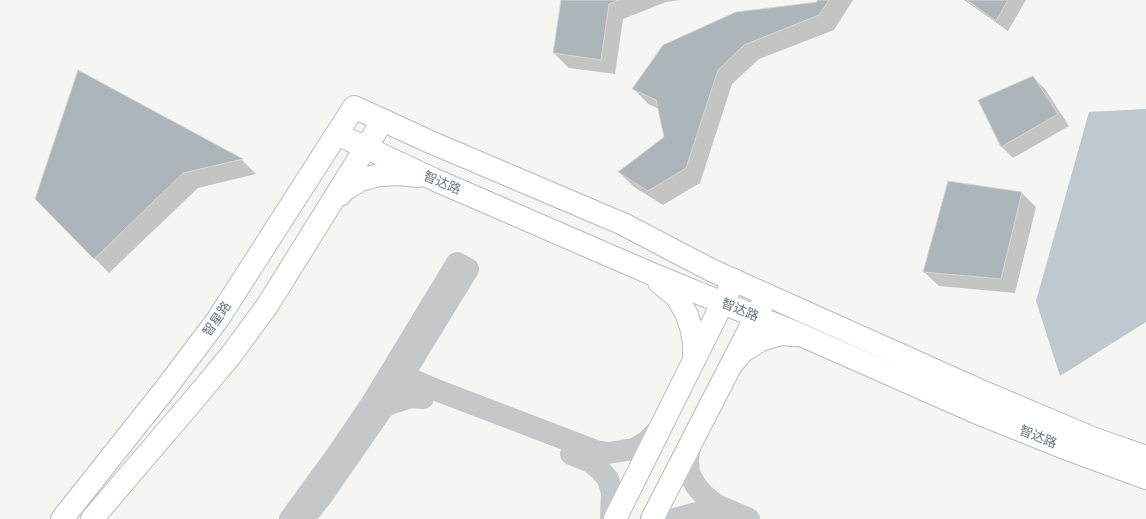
<!DOCTYPE html>
<html>
<head>
<meta charset="utf-8">
<style>
	body { margin:0 }
	canvas { display:block; background:#f5f5f1 }
</style>
</head>
<body>
<canvas width="1146" height="519"></canvas>
<script>
const context = document.querySelector('canvas').getContext('2d');
context.lineJoin = 'round';
function paint(path, color) { context.fillStyle = color; context.fill(path, 'evenodd'); }
const toPath = rows => new Path2D(rows.map(r => 'M' + r).join(''));
function strokePath(path, color, width, dash) { context.strokeStyle = color; context.lineWidth = width; context.lineCap = dash ? 'butt' : 'round'; context.setLineDash(dash || []); context.stroke(path); }
function drawText(font, color, halo, rows, align = 'center') {
  context.font = font + ' "Asap Condensed","Noto Sans SC",sans-serif'; context.lineWidth = 4; context.setLineDash([]); context.textBaseline = 'middle'; context.strokeStyle = halo; context.fillStyle = color; for (const [text, x, y, turn = 0] of rows) {
    context.save(); context.translate(x, y); context.rotate((+turn || 0) * Math.PI / 180); context.textAlign = isNaN(turn) ? turn : align; if (halo) context.strokeText(text, 0, 0); context.fillText(text, 0, 0); context.restore();
  }
}
paint(toPath([
	[1146,109,1146,322,1060,376,1036,301,1089,112]
]), '#bdc9ce');
paint(toPath([
	[562,0,681,0,666,2,623,19,615,74,569,68,554,53],
	[818,0,853,0,834,30,759,59,732,84,700,183,663,205,634,187,620,173,666,138,659,109,648,104,634,89,818,3],
	[964,0,1026,0,1008,31],
	[79,72,242,160,256,174,198,188,109,273,37,199],
	[1033,77,1045,89,1069,126,1013,158,1002,147,980,101],
	[1022,193,1036,207,1015,293,939,286,924,272]
]), '#0003');
const building = toPath([
	[561,0,619,0,609,4,601,60,553,53,561,0],
	[817,0,829,0,819,15,744,45,718,70,686,168,648,191,618,172,664,137,656,100,632,89,663,45,736,12,817,2,817,0],
	[967,0,1008,0,996,21,967,0],
	[78,70,243,159,183,173,94,259,35,199,78,70],
	[1033,76,1058,114,1001,147,978,100,1033,76],
	[948,181,1022,192,1001,279,923,272,948,181]
]);
paint(building, '#acb5ba');
strokePath(building, '#d6d6d4', 1);
const secondary = toPath([
	[337,134,433,179,652,274,801,335,973,411,1070,450,1146,478],
	[340,195,344,190,361,180,379,175,400,174,418,176],
	[659,282,677,297,687,315,691,327,694,343,694,360],
	[732,364,743,351,761,340,780,334,796,335],
	[62,519,166,388,218,319,354,107,428,141,623,224,711,270,981,391,1092,438,1146,457],
	[92,519,191,403,231,355,267,306,383,120]
]);
const primary = toPath([
	[615,519,734,280],
	[652,519,767,295]
]);
strokePath(secondary, '#b6bcc0', 24);
strokePath(primary, '#b7bbbf', 24);
strokePath(toPath([
	[392,371,439,391,596,451,608,453,634,449,647,441,660,428],
	[383,408,389,404,411,397,423,398],
	[690,445,688,460,689,473,696,486,704,495,716,505,749,519],
	[571,454,591,462,600,470,608,479,612,493,611,519],
	[290,519,336,456,372,403,457,263,468,269,383,408,324,493,304,519],
	[675,519,696,513,712,516,719,519]
]), '#c4c8cb', 22);
strokePath(secondary, '#fff', 22);
strokePath(primary, '#fff', 22);
drawText('13px', '#617585', '#fff', [
	["智达路",442,183,23],
	["智达路",740,310,22],
	["智星路",217,319,-55],
	["智达路",1038,437,22]
]);
</script>
</body>
</html>
